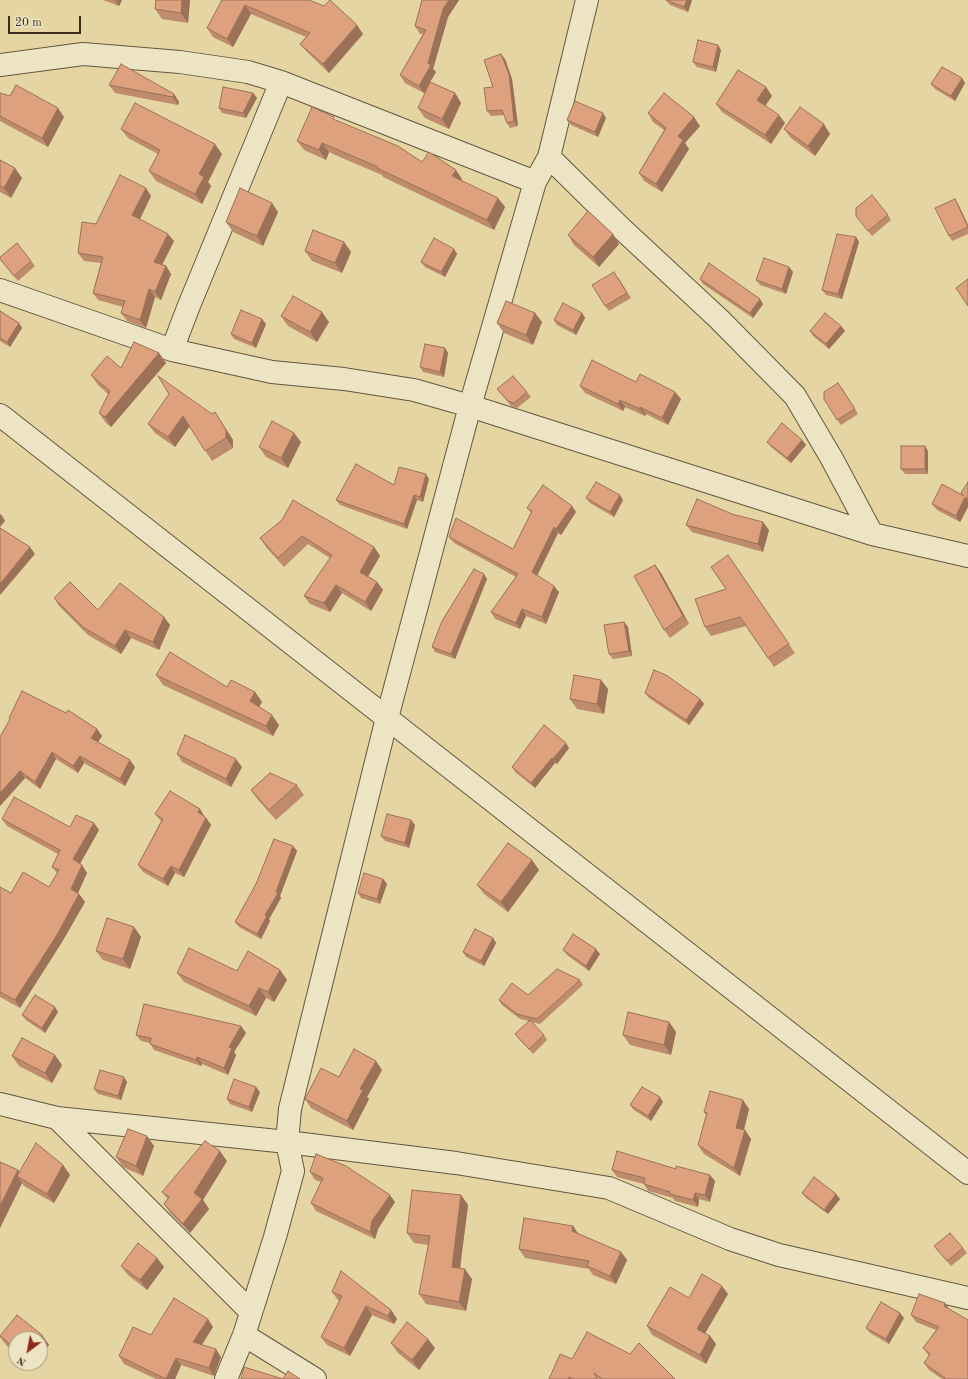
<!DOCTYPE html>
<html>
<head>
<meta charset="utf-8">
<style>
	body { margin:0 }
	#map { position:relative; width:968px; height:1379px; overflow:hidden; background:#e4d5a3; font-family:"Old Standard TT",serif }
	canvas { display:block }
	.north { position:absolute; left:8px; top:1331px; width:40px; height:40px; box-sizing:border-box; background:#ede4c3; border:1px solid #a59a81; border-radius:50%; rotate:212deg; font-size:11px; font-weight:700; line-height:16px; text-align:center; color:#392c1f }
	.north::after { content:''; display:block; margin:auto; width:14px; height:18px; background:#8f2418; clip-path:polygon(50% 0,100% 100%,50% 72%,0 100%) }
	.scale { position:absolute; left:8px; top:16px; width:73px; height:18px; box-sizing:border-box; border:2px solid #392c1f; border-top:0; padding-left:5px; font-size:12px; line-height:14px; white-space:nowrap; color:#392c1f; -webkit-text-stroke:3px #ede4c3; paint-order:stroke }
</style>
</head>
<body>
<div id="map">
<canvas width="968" height="1379"></canvas>
<div class="north">N</div>
<div class="scale">20 m</div>
</div>
<script>
const context = document.querySelector('canvas').getContext('2d');
context.lineJoin = 'round';
const toPath = rows => new Path2D(rows.map(r => 'M' + r).join(''));
function strokePath(path, color, width, dash) { context.strokeStyle = color; context.lineWidth = width; context.lineCap = dash ? 'butt' : 'round'; context.setLineDash(dash || []); context.stroke(path); }
function paint(path, color) { context.fillStyle = color; context.fill(path, 'evenodd'); }
const minor = toPath([
	[0,65,83,54,180,62,248,72,281,82,535,182],
	[549,157,621,228,719,319,795,396,832,459,872,534],
	[0,290,172,350,272,372,344,379,414,390,470,406,872,534,968,556],
	[172,350,188,308,281,82],
	[0,1104,57,1118,287,1142,456,1163,609,1188,730,1239,779,1255,968,1298],
	[57,1118,251,1312],
	[244,1335,315,1379],
	[226,1379,244,1335,275,1237,293,1171,287,1142,290,1109,387,718,470,406,535,182,549,157,587,0]
]);
const tertiary = toPath([
	[0,415,968,1173]
]);
strokePath(minor, '#645640', 24);
strokePath(tertiary, '#645640', 24);
strokePath(minor, '#ede4c3', 22);
strokePath(tertiary, '#ede4c3', 22);
paint(toPath([
	[103,0,122,0,119,6],
	[156,0,190,0,188,23,162,19,155,9],
	[222,0,363,34,329,73,307,52,300,44,306,37,251,14,233,47,213,37,207,28],
	[422,0,459,0,448,17,433,69,436,72,430,82,455,93,461,103,449,129,425,118,418,108,430,83,424,93,405,83,400,75,423,34,420,34,415,26],
	[666,0,692,0,688,12,670,5],
	[721,50,716,72,697,67,693,62],
	[505,59,512,79,518,126,510,128,507,123,504,115,491,116,487,111,493,87],
	[965,83,955,101,935,89,931,84],
	[109,85,174,94,179,102,178,105,115,93],
	[766,87,772,96,765,106,785,123,771,144,722,112,716,104],
	[0,93,64,117,48,147,0,121],
	[253,93,257,98,246,118,222,113,219,108],
	[648,113,700,126,685,143,689,149,662,192,644,181,639,173,664,130,653,122],
	[606,118,598,137,571,125,567,120],
	[336,120,422,162,462,179,461,180,505,207,494,230,383,177,382,175,342,158,329,152,326,160,304,150,297,141],
	[121,129,222,154,208,182,211,186,202,204,156,181,149,171,158,154,128,138],
	[784,129,830,134,815,156,791,138],
	[0,160,22,178,11,198,0,192],
	[151,196,140,219,174,241,162,265,166,266,171,274,161,300,155,297,146,328,127,321,121,313,123,307,98,300,93,293,101,263,84,261,78,253,96,224],
	[958,204,968,225,968,234,952,241,949,236],
	[278,212,263,246,233,232,226,222],
	[888,215,891,220,872,236,856,216],
	[568,235,619,244,599,267,574,245],
	[856,237,859,242,842,299,826,295,822,290],
	[344,242,351,252,342,273,312,261,305,251],
	[454,249,457,254,445,277,425,267,421,262],
	[0,259,31,261,35,266,18,281],
	[789,267,793,272,786,294,760,285,756,280],
	[618,277,631,298,609,311,605,306],
	[700,279,763,304,753,318,703,284],
	[0,311,19,323,22,328,10,347,0,341],
	[535,313,542,322,533,345,504,333,497,323],
	[582,313,585,318,576,335,557,325,554,320],
	[281,316,329,322,317,342,288,326],
	[262,319,266,324,256,348,234,339,231,334],
	[841,326,845,331,829,349,813,336,810,331],
	[445,348,448,353,444,377,423,372,420,367],
	[159,353,166,363,111,427,106,423,99,413,108,394,98,385,91,375,121,368],
	[636,382,681,399,668,425,646,414,645,416,625,407,623,411,585,393,580,386],
	[842,388,858,414,841,425,837,420],
	[497,389,527,392,531,397,517,408,511,406],
	[215,412,233,440,233,448,212,461,189,426,175,447,155,433,148,424,212,414],
	[294,433,301,442,288,468,266,457,259,447],
	[802,440,806,445,791,463,771,447,767,442],
	[928,451,928,474,905,474,901,469],
	[429,479,423,502,417,500,407,529,340,505,336,500,394,485],
	[968,482,968,507,960,522,937,510,932,504,961,494],
	[586,498,623,500,614,517,590,503],
	[527,508,576,512,561,535,558,533,537,576,559,592,546,624,526,616,520,629,495,619,491,612,516,577,454,543,449,537,513,549,531,513],
	[282,520,374,547,380,556,368,576,377,582,383,590,371,611,342,593,330,612,310,604,304,596,330,558,308,544,284,567,266,547,260,538],
	[686,525,769,530,763,552,692,532],
	[728,555,795,653,774,667,746,626,711,636,705,627,726,589],
	[655,565,661,573,689,624,670,638,664,630],
	[487,579,455,659,435,652,432,647],
	[54,598,98,610,164,617,170,625,159,650,131,638,121,654,88,635,59,606],
	[624,622,628,627,632,656,613,659,609,654],
	[156,675,255,692,262,702,259,707,279,725,273,736,163,685],
	[601,680,608,689,604,714,577,709,570,699],
	[645,693,700,699,704,704,689,725,649,698],
	[9,718,97,729,102,736,98,742,135,767,125,786,84,763,78,773,56,759,40,789,25,778,0,806,10,720],
	[569,748,557,764,555,763,535,788,515,772,512,767],
	[177,754,242,767,231,787,182,762],
	[297,785,304,795,276,820,258,800,251,790],
	[200,809,204,817,206,818,211,825,184,877,175,873,168,886,143,872,138,865,161,821,155,814],
	[2,819,70,827,94,823,99,830,80,864,87,873,78,893,79,894,85,902,62,942,20,1008,0,997,0,887,11,893,49,887,57,873,52,867,58,854,7,826],
	[411,820,415,825,409,848,385,841,381,836],
	[293,846,297,851,280,896,281,898,269,919,270,921,261,939,239,927,235,922],
	[532,860,539,870,508,912,484,894,477,885],
	[383,879,387,884,380,904,361,898,358,893],
	[134,927,141,937,130,969,103,960,96,951],
	[493,938,496,943,484,966,466,957,463,952],
	[563,950,600,954,589,971,567,955],
	[280,970,287,980,274,1002,266,998,256,1016,184,982,177,973],
	[580,980,583,985,540,1024,531,1022,544,1035,547,1040,533,1054,519,1039,515,1034,529,1021,520,1019,502,1005,499,1000,528,995],
	[58,1012,45,1033,26,1020,22,1015],
	[669,1022,676,1032,671,1055,630,1045,623,1035],
	[241,1026,246,1033,234,1052,236,1055,228,1075,202,1064,201,1066,154,1050,150,1043,141,1041,136,1035],
	[12,1056,62,1065,52,1083,19,1066],
	[382,1070,367,1097,369,1099,353,1130,311,1108,305,1099,339,1077],
	[127,1082,121,1100,98,1094,94,1089],
	[260,1092,252,1112,230,1104,227,1099],
	[663,1102,651,1121,634,1110,630,1105],
	[749,1109,744,1130,751,1139,740,1176,704,1154,698,1145,706,1115,704,1112],
	[147,1136,154,1146,143,1176,123,1167,116,1157],
	[227,1161,203,1200,209,1209,190,1233,171,1214,164,1204,168,1199,162,1192],
	[0,1162,18,1170,19,1172,63,1165,70,1175,54,1203,24,1186,22,1183,0,1228],
	[612,1170,715,1181,710,1202,699,1199,698,1207,675,1201,673,1198,648,1191,644,1184,617,1177],
	[310,1172,395,1202,378,1229,375,1239,316,1211,311,1203,321,1182,315,1180],
	[802,1193,836,1194,840,1199,828,1214,806,1198],
	[461,1195,468,1205,460,1268,472,1279,466,1311,426,1304,419,1294,429,1245,414,1243,407,1233],
	[573,1226,578,1234,621,1252,627,1260,616,1284,593,1275,589,1269,525,1258,519,1249],
	[934,1246,963,1248,967,1253,951,1266],
	[157,1258,164,1267,147,1290,128,1275,121,1266],
	[332,1292,391,1310,397,1319,394,1324,372,1315,350,1356,327,1345,321,1337,339,1301,338,1300],
	[728,1294,705,1333,710,1336,716,1344,706,1364,652,1335,647,1326,689,1298],
	[945,1303,968,1379,942,1379,929,1370,924,1363,929,1356,923,1348,936,1330,916,1322,911,1315],
	[904,1318,889,1344,870,1333,866,1328],
	[213,1327,202,1345,221,1357,214,1376,181,1365,175,1379,156,1379,124,1364,119,1356,151,1335],
	[42,1335,49,1345,40,1356,40,1339,16,1339,16,1354,7,1346,0,1337],
	[391,1343,435,1348,419,1370,398,1353],
	[572,1359,675,1379,599,1379,597,1378,598,1379,549,1379]
]), '#be8b6c');
paint(toPath([
	[115,0,122,0,119,6],
	[182,0,190,0,188,23,181,13],
	[449,0,459,0,448,17,433,69,436,72,424,93,419,86,428,63,443,9],
	[687,0,692,0,688,12,684,7],
	[245,5,251,14,233,47,227,39],
	[357,25,363,34,329,73,323,64],
	[718,45,721,50,716,72,713,67],
	[501,54,505,59,512,79,518,126,514,121],
	[962,78,965,83,955,101,951,96],
	[766,87,772,96,763,109,757,100],
	[253,93,257,98,246,118,243,113],
	[455,93,461,103,449,129,442,119],
	[174,94,179,102,178,105,173,97],
	[58,108,64,117,48,147,42,138],
	[603,113,606,118,598,137,595,132],
	[779,115,785,123,771,144,765,135],
	[694,117,700,126,685,143,689,149,662,192,656,184,678,136],
	[824,124,830,134,815,156,808,146],
	[322,143,329,152,326,160,319,150],
	[215,144,222,154,208,182,211,186,202,204,195,194,199,174],
	[15,168,22,178,11,198,4,188],
	[456,170,462,179,458,185,452,176],
	[146,188,151,196,138,223,132,215],
	[498,198,505,207,494,230,487,220],
	[955,199,958,204,968,225,968,227],
	[272,203,278,212,263,246,257,236],
	[168,234,174,241,160,269,154,262],
	[613,234,619,244,599,267,593,257],
	[856,237,859,242,842,299,838,294],
	[344,242,351,252,342,273,335,263],
	[454,249,457,254,445,277,441,272],
	[166,266,171,274,161,300,155,292],
	[789,267,793,272,786,294,782,289],
	[149,289,155,297,146,328,140,320],
	[760,299,763,304,753,318,750,313],
	[322,312,329,322,317,342,310,332],
	[535,313,542,322,533,345,526,335],
	[582,313,585,318,576,335,573,330],
	[262,319,266,324,256,348,252,343],
	[19,323,22,328,10,347,7,342],
	[841,326,845,331,829,349,826,344],
	[445,348,448,353,444,377,440,372],
	[159,353,166,363,111,427,105,417],
	[675,392,681,399,668,425,662,418],
	[620,400,625,407,623,411,618,404],
	[640,407,646,414,645,416,640,409],
	[215,412,233,440,233,448,226,438],
	[183,416,190,426,175,447,168,437],
	[294,433,301,442,288,468,281,458],
	[802,440,806,445,791,463,787,458],
	[925,446,928,451,928,474,925,469],
	[426,474,429,479,423,502,420,497],
	[414,495,417,500,407,529,404,524],
	[620,495,623,500,614,517,610,512],
	[965,497,968,500,968,507,960,522,956,516],
	[572,506,576,512,561,535,556,529],
	[1,514,5,521,0,527,0,515],
	[763,522,769,530,763,552,758,544],
	[554,527,558,533,536,578,532,572],
	[30,547,35,554,0,595,0,584],
	[374,547,380,556,366,580,360,572],
	[655,565,661,573,689,624,683,616],
	[484,574,487,579,455,659,451,654],
	[377,582,383,590,371,611,365,602],
	[336,585,342,593,330,612,324,603],
	[554,586,559,592,546,624,542,617],
	[522,609,526,616,520,629,516,623],
	[164,617,170,625,159,650,153,642],
	[624,622,628,627,632,656,629,651],
	[125,630,131,638,121,654,115,646],
	[601,680,608,689,604,714,597,704],
	[255,692,262,702,257,711,250,701],
	[700,699,704,704,689,725,686,720],
	[272,715,279,725,273,736,266,726],
	[97,729,102,736,96,745,91,738],
	[566,743,569,748,557,764,553,759],
	[52,752,56,759,40,789,35,782],
	[80,756,84,763,78,773,73,766],
	[552,758,555,763,535,788,531,783],
	[236,759,242,767,231,787,226,779],
	[130,760,135,767,125,786,120,779],
	[20,771,25,778,0,806,0,793],
	[200,809,204,816,203,819,198,812],
	[206,818,211,825,184,877,179,870],
	[411,820,415,825,409,848,405,843],
	[94,823,99,830,78,867,73,859],
	[293,846,297,851,280,896,281,898,269,919,270,921,261,939,257,934,265,915,276,892],
	[532,860,539,870,508,912,501,902],
	[82,865,87,873,76,897,71,889],
	[171,866,175,873,168,886,163,879],
	[383,879,387,884,380,904,377,899],
	[79,894,85,902,62,942,20,1008,15,1000],
	[134,927,141,937,130,969,123,959],
	[493,938,496,943,484,966,481,961],
	[596,949,600,954,589,971,586,966],
	[280,970,287,980,274,1002,268,992],
	[259,988,266,998,256,1016,249,1006],
	[55,1007,58,1012,45,1033,42,1028],
	[669,1022,676,1032,671,1055,664,1045],
	[241,1026,246,1033,234,1052,236,1055,228,1075,224,1068,229,1047],
	[55,1055,62,1065,52,1083,45,1073],
	[197,1057,202,1064,201,1066,196,1060],
	[376,1061,382,1070,367,1097,369,1099,353,1130,347,1121,360,1089],
	[124,1077,127,1082,121,1100,118,1096],
	[256,1087,260,1092,252,1112,249,1107],
	[660,1097,663,1102,651,1121,648,1116],
	[743,1100,749,1109,742,1137,736,1128],
	[745,1130,751,1139,740,1176,734,1168],
	[147,1136,154,1146,143,1176,136,1166],
	[220,1151,227,1161,203,1200,209,1209,190,1233,183,1224,194,1193],
	[63,1165,70,1175,54,1203,47,1194],
	[18,1170,24,1179,17,1176,22,1183,0,1228,0,1206],
	[710,1175,715,1181,710,1202,705,1195],
	[695,1193,699,1199,698,1207,693,1200],
	[836,1194,840,1199,828,1214,824,1210],
	[390,1195,395,1202,378,1229,375,1239,370,1232,372,1221],
	[461,1195,468,1205,459,1276,452,1267],
	[573,1226,579,1235,572,1231],
	[621,1252,627,1260,616,1284,610,1276],
	[157,1258,164,1267,147,1290,140,1280],
	[465,1269,472,1279,466,1311,459,1302],
	[722,1286,728,1294,703,1337,697,1329],
	[945,1303,950,1310,944,1306],
	[366,1306,372,1315,350,1356,344,1348],
	[391,1310,397,1319,394,1324,388,1316],
	[900,1313,904,1318,889,1344,886,1339],
	[208,1319,213,1327,198,1350,193,1342],
	[42,1335,49,1345,40,1356,40,1339,39,1339],
	[710,1336,716,1344,706,1364,700,1355],
	[428,1339,435,1348,419,1370,412,1360],
	[216,1349,221,1357,214,1376,209,1368],
	[176,1358,181,1365,175,1379,166,1379],
	[30,1363,35,1363,32,1366]
]), '#9b7158');
const building = toPath([
	[156,0,182,0,181,13,155,9,156,0],
	[222,0,309,0,324,6,330,0,357,25,323,64,300,44,310,33,245,5,227,39,207,28,222,0],
	[422,0,449,0,443,9,428,63,431,65,419,86,400,75,426,30,415,26,422,0],
	[666,0,687,0,684,7,666,0],
	[698,40,718,45,713,67,693,62,698,40],
	[501,54,509,74,514,121,507,123,502,110,487,111,484,88,493,87,484,60,501,54],
	[121,64,174,94,173,97,109,85,121,64],
	[942,67,962,78,951,96,931,84,942,67],
	[738,70,766,87,757,100,779,115,765,135,716,104,738,70],
	[430,82,455,93,442,119,418,108,430,82],
	[16,85,58,108,42,138,0,116,0,93,10,96,16,85],
	[223,87,253,93,243,113,219,108,223,87],
	[664,93,694,117,678,136,683,140,656,184,639,173,666,128,648,113,664,93],
	[575,101,603,113,595,132,567,120,575,101],
	[135,103,215,144,199,174,204,177,195,194,149,171,160,150,121,129,135,103],
	[312,107,334,117,333,119,398,146,422,162,429,152,456,170,452,176,498,198,487,220,377,168,378,167,322,143,319,150,297,141,312,107],
	[800,107,824,124,808,146,784,129,800,107],
	[0,160,15,168,4,188,0,186,0,160],
	[120,175,146,188,132,215,168,234,154,262,166,266,155,292,149,289,140,320,121,313,125,301,93,293,103,257,78,253,82,222,96,224,120,175],
	[240,188,272,203,257,236,226,222,240,188],
	[872,195,888,215,868,231,856,216,856,208,872,195],
	[955,199,968,227,949,236,935,208,955,199],
	[588,211,613,234,593,257,568,235,588,211],
	[313,230,344,242,335,263,305,251,313,230],
	[837,234,856,237,838,294,822,290,837,234],
	[434,238,454,249,441,272,421,262,434,238],
	[17,243,31,261,14,276,0,259,0,257,17,243],
	[764,258,789,267,782,289,756,280,764,258],
	[709,263,760,299,750,313,700,279,709,263],
	[614,272,627,293,605,306,592,285,614,272],
	[968,279,968,306,956,288,968,279],
	[293,296,322,312,310,332,281,316,293,296],
	[506,301,535,313,526,335,497,323,506,301],
	[563,303,582,313,573,330,554,320,563,303],
	[241,310,262,319,252,343,231,334,241,310],
	[0,311,19,323,7,342,0,338,0,311],
	[825,313,841,326,826,344,810,331,825,313],
	[134,342,159,353,105,417,99,413,110,391,91,375,107,356,121,368,134,342],
	[425,344,445,348,440,372,420,367,425,344],
	[592,360,636,382,640,374,675,392,662,418,640,407,640,409,620,400,618,404,580,386,592,360],
	[158,376,212,414,215,412,226,430,226,438,205,451,183,416,168,437,148,424,169,394,158,376],
	[513,376,527,392,514,403,508,401,497,389,513,376],
	[838,383,855,409,837,420,824,399,824,392,838,383],
	[272,421,294,433,281,458,259,447,272,421],
	[782,423,802,440,787,458,767,442,782,423],
	[901,446,925,446,925,469,901,469,901,446],
	[356,464,394,485,399,467,426,474,420,497,414,495,404,524,336,500,356,464],
	[596,482,620,495,610,512,586,498,596,482],
	[968,482,968,499,965,497,956,516,932,504,942,484,964,496,961,493,968,482],
	[543,485,572,506,556,529,554,527,532,572,554,586,542,617,522,609,516,623,491,612,518,574,449,537,456,518,513,549,532,511,527,508,543,485],
	[697,499,732,514,763,522,758,544,686,525,697,499],
	[293,500,374,547,360,572,377,582,365,602,336,585,324,603,304,596,332,555,302,536,278,558,260,538,282,520,293,500],
	[0,528,30,547,0,584,0,528],
	[728,555,789,644,768,658,740,617,705,627,695,599,726,589,711,567,728,555],
	[655,565,683,616,664,630,634,576,655,565],
	[474,569,484,574,451,654,432,647,442,621,474,569],
	[70,582,98,610,120,583,164,617,153,642,125,630,115,646,83,627,54,598,70,582],
	[624,622,629,651,609,654,604,625,624,622],
	[170,652,227,687,231,680,255,692,250,701,272,715,266,726,156,675,170,652],
	[654,670,666,675,700,699,686,720,645,693,654,670],
	[574,675,601,680,597,704,570,699,574,675],
	[22,691,66,713,68,710,97,729,91,738,130,760,120,779,80,756,73,766,52,752,35,782,20,771,0,793,0,737,10,719,9,718,22,691],
	[544,725,566,743,553,759,552,758,531,783,512,767,544,725],
	[185,735,236,759,226,779,177,754,185,735],
	[270,773,297,785,269,810,251,790,270,773],
	[170,791,200,809,198,812,206,818,179,870,171,866,163,879,138,865,163,819,155,814,170,791],
	[14,797,70,827,76,815,94,823,73,859,82,865,71,889,79,894,57,935,15,1000,0,992,0,887,11,893,23,872,49,887,59,870,52,867,60,850,2,819,14,797],
	[387,814,411,820,405,843,381,836,387,814],
	[274,839,293,846,276,892,278,893,265,915,267,916,257,934,235,922,256,884,274,839],
	[508,843,532,860,501,902,477,885,508,843],
	[364,873,383,879,377,899,358,893,364,873],
	[107,918,134,927,123,959,96,951,107,918],
	[475,929,493,938,481,961,463,952,475,929],
	[573,934,596,949,586,966,563,950,573,934],
	[189,948,237,971,248,951,280,970,268,992,259,988,249,1006,177,973,189,948],
	[557,969,580,980,537,1019,517,1014,499,1000,512,983,528,995,557,969],
	[35,995,55,1007,42,1028,22,1015,35,995],
	[144,1004,241,1026,229,1047,232,1048,224,1068,197,1057,196,1060,150,1044,151,1038,136,1035,144,1004],
	[628,1012,669,1022,664,1045,623,1035,628,1012],
	[530,1020,544,1035,529,1049,515,1034,530,1020],
	[22,1038,55,1055,45,1073,12,1056,22,1038],
	[354,1049,376,1061,360,1089,363,1090,347,1121,305,1099,321,1068,339,1077,354,1049],
	[100,1070,124,1077,118,1096,94,1089,100,1070],
	[234,1079,256,1087,249,1107,227,1099,234,1079],
	[642,1087,660,1097,648,1116,630,1105,642,1087],
	[710,1091,743,1100,736,1128,745,1130,734,1168,698,1145,707,1113,704,1112,710,1091],
	[128,1129,147,1136,136,1166,116,1157,128,1129],
	[205,1141,220,1151,194,1193,202,1199,183,1224,164,1204,169,1197,162,1192,205,1141],
	[36,1143,63,1165,47,1194,17,1176,36,1143],
	[617,1151,676,1169,676,1166,710,1175,705,1195,695,1193,693,1200,670,1194,670,1192,644,1184,645,1178,612,1170,617,1151],
	[316,1154,346,1166,390,1195,372,1221,370,1232,311,1203,323,1178,310,1172,316,1154],
	[0,1162,18,1170,0,1206,0,1162],
	[814,1177,836,1194,824,1210,802,1193,814,1177],
	[412,1190,461,1195,452,1267,465,1269,459,1302,419,1294,430,1236,407,1233,412,1190],
	[524,1218,573,1226,572,1231,621,1252,610,1276,587,1266,589,1261,519,1249,524,1218],
	[950,1233,963,1248,947,1261,934,1246,950,1233],
	[138,1243,157,1258,140,1280,121,1266,138,1243],
	[341,1271,391,1310,388,1316,366,1306,344,1348,321,1337,342,1296,332,1292,341,1271],
	[702,1274,722,1286,697,1329,710,1336,700,1355,647,1326,670,1287,689,1298,702,1274],
	[919,1294,945,1303,944,1306,968,1320,968,1379,944,1379,945,1378,924,1363,930,1354,923,1348,939,1327,911,1315,919,1294],
	[174,1298,208,1319,193,1342,216,1349,209,1368,176,1358,166,1379,119,1356,133,1327,151,1335,174,1298],
	[881,1302,900,1313,886,1339,866,1328,881,1302],
	[17,1315,42,1335,39,1339,16,1339,16,1349,0,1336,17,1315],
	[407,1322,428,1339,412,1360,391,1343,407,1322],
	[587,1332,630,1354,639,1343,675,1379,602,1379,594,1373,597,1379,573,1379,569,1377,569,1379,549,1379,560,1354,572,1359,587,1332],
	[244,1367,283,1379,241,1379,244,1367],
	[288,1371,300,1379,283,1379,288,1371]
]);
paint(building, '#dda27d');
strokePath(building, '#9b7158', 1);
</script>
</body>
</html>
